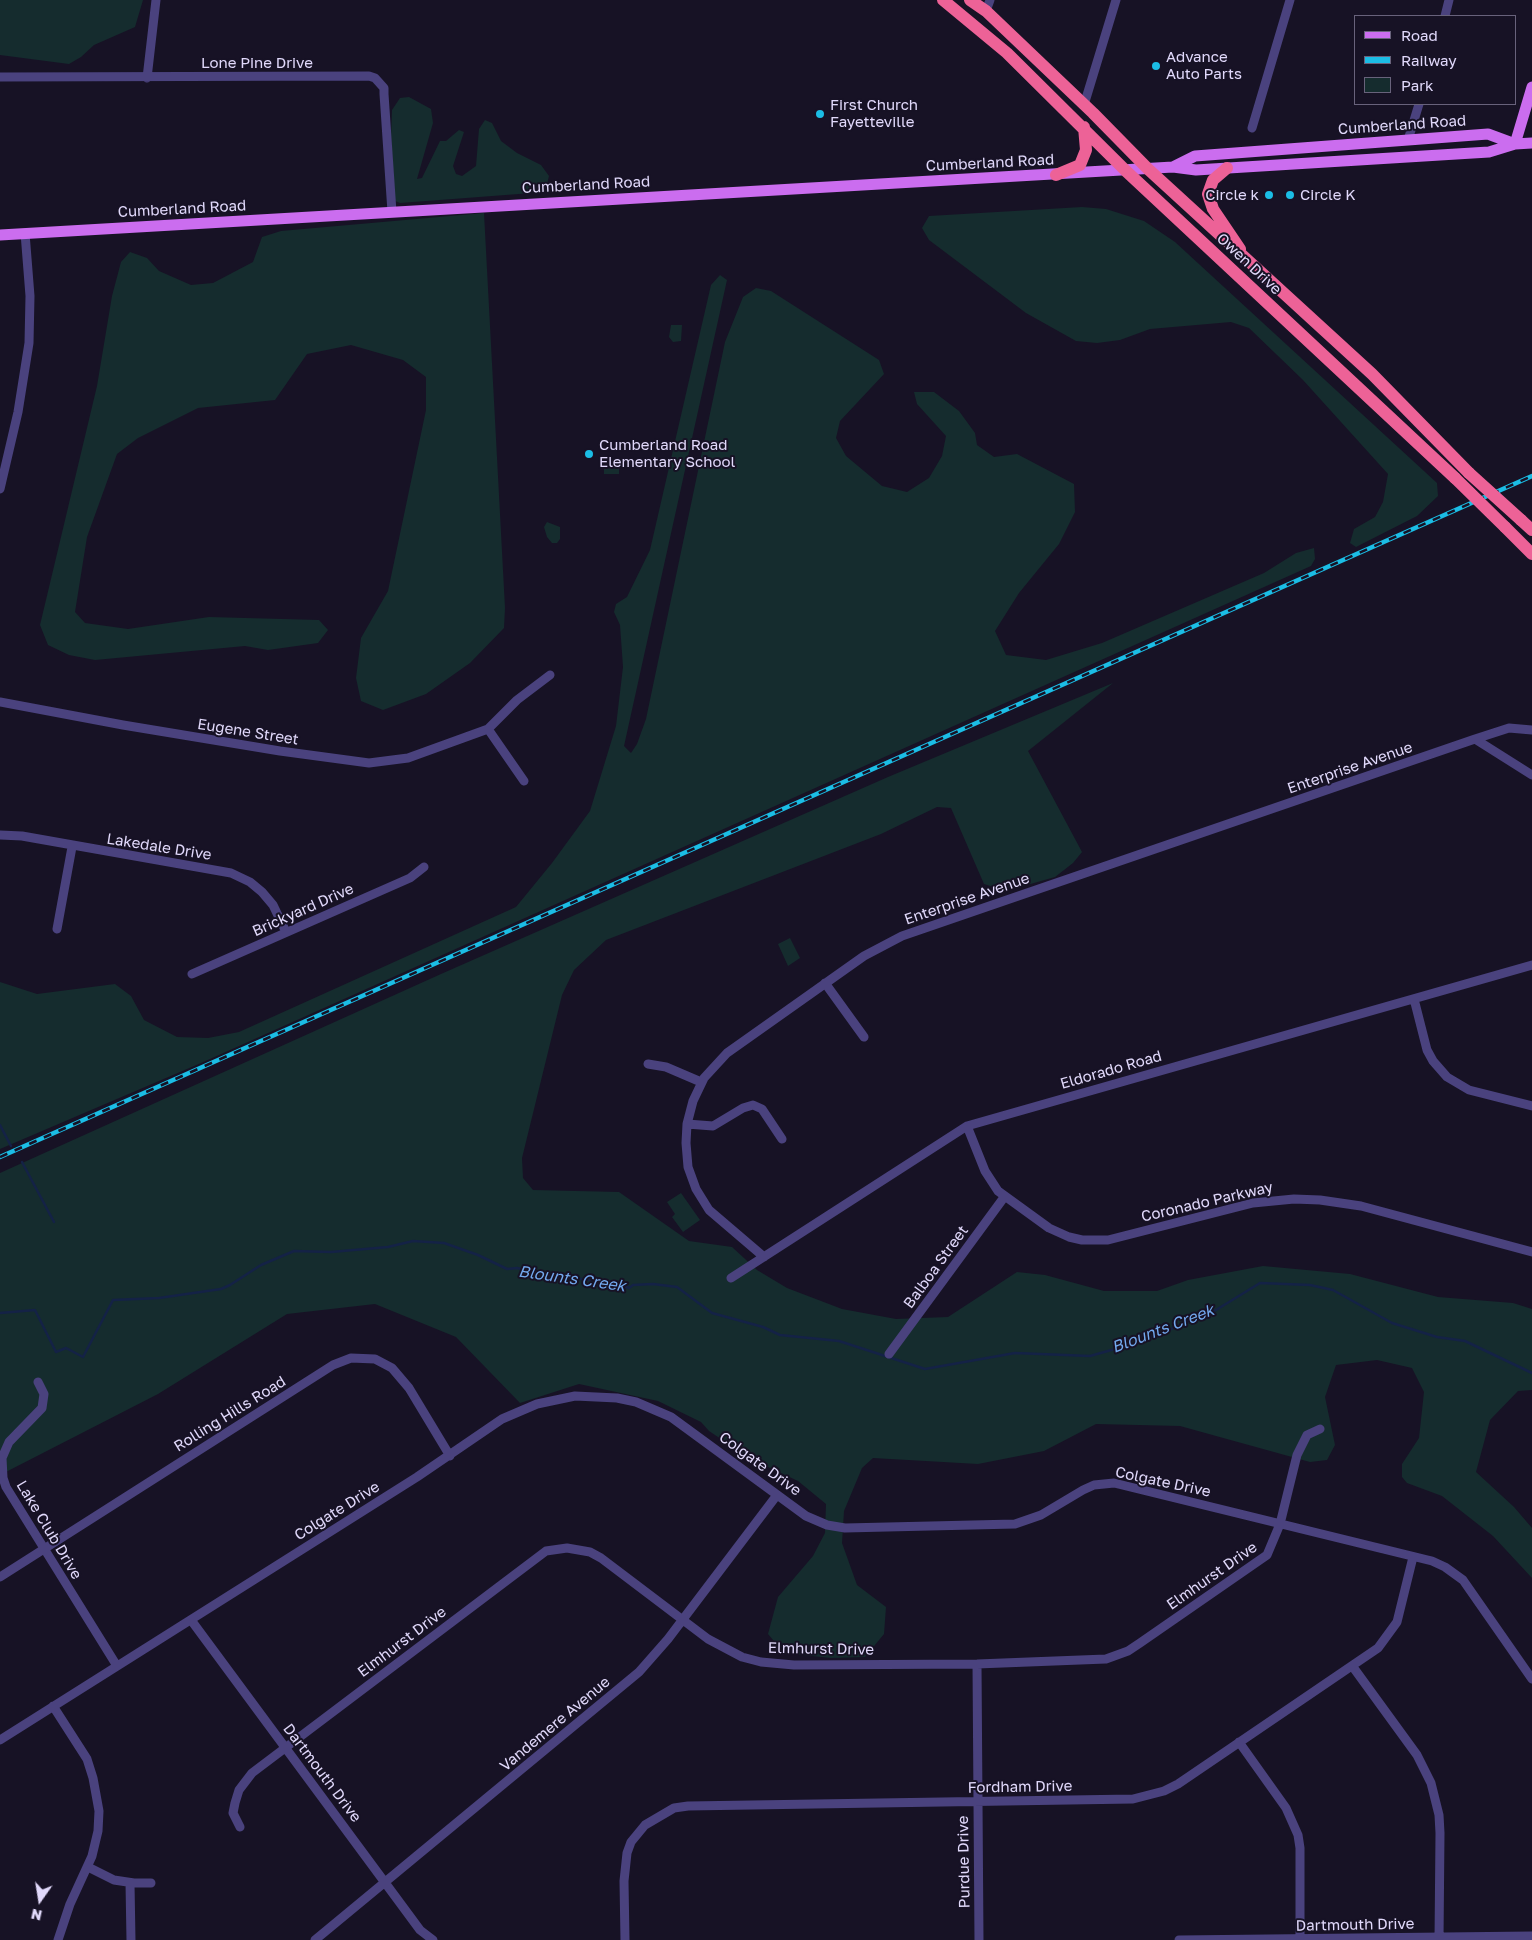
<!DOCTYPE html>
<html>
<head>
<meta charset="utf-8">
<style>
	body { margin:0 }
	#map { position:relative; width:1532px; height:1940px; overflow:hidden; background:#171225; font-family:"Golos Text",sans-serif }
	canvas { display:block }
	.legend { position:absolute; left:1354px; top:15px; width:162px; height:90px; box-sizing:border-box; background:#171225; border:1px solid #68627b; margin:0; padding:6px 9px; list-style:none; font-size:15px; color:#e1d9fb }
	.legend li { display:flex; align-items:center; gap:10px; height:25px }
	.legend b { width:25px; border:1px solid #68627b }
	.north { position:absolute; left:15px; top:1875px; width:50px; height:50px; -webkit-text-stroke:4px #171225; paint-order:stroke; rotate:193deg; font-size:14px; font-weight:700; line-height:20px; text-align:center; color:#e1d9fb }
	.north::after { content:''; display:block; margin:auto; width:18px; height:22px; background:#e1d9fb; clip-path:polygon(50% 0,100% 100%,50% 72%,0 100%) }
</style>
</head>
<body>
<div id="map">
<canvas width="1532" height="1940"></canvas>
<ul class="legend">
<li><b style="height:6px;background:#cb6def"></b>Road</li>
<li><b style="height:6px;background:#1bbde5"></b>Railway</li>
<li><b style="height:14px;background:#152c2e"></b>Park</li>
</ul>
<div class="north">N</div>
</div>
<script>
const context = document.querySelector('canvas').getContext('2d');
context.lineJoin = 'round';
function paint(path, color) { context.fillStyle = color; context.fill(path, 'evenodd'); }
const toPath = rows => new Path2D(rows.map(r => 'M' + r).join(''));
function strokePath(path, color, width, dash) { context.strokeStyle = color; context.lineWidth = width; context.lineCap = dash ? 'butt' : 'round'; context.setLineDash(dash || []); context.stroke(path); }
function drawText(font, color, halo, rows, align = 'center') {
  context.font = font + ' "Golos Text",sans-serif'; context.lineWidth = 4; context.setLineDash([]); context.textBaseline = 'middle'; context.strokeStyle = halo; context.fillStyle = color; for (const [text, x, y, turn = 0] of rows) {
    context.save(); context.translate(x, y); context.rotate((+turn || 0) * Math.PI / 180); context.textAlign = isNaN(turn) ? turn : align; if (halo) context.strokeText(text, 0, 0); context.fillText(text, 0, 0); context.restore();
  }
}
paint(toPath([
	[0,0,143,0,135,27,94,45,81,57,69,64,0,55],
	[409,97,431,109,433,123,417,179,422,178,440,141,446,141,459,130,464,132,453,166,456,174,462,176,476,166,479,129,485,120,492,123,501,141,517,153,541,165,549,176,545,192,400,203,395,201,391,137,392,110,400,98],
	[1082,207,1106,209,1144,221,1175,242,1437,483,1438,496,1417,516,1356,547,1350,543,1354,529,1375,517,1383,502,1388,474,1303,380,1249,328,1231,322,1150,329,1120,340,1097,343,1076,341,1026,313,929,240,922,228,929,216],
	[484,213,505,608,504,628,470,663,426,694,383,710,361,701,356,678,361,638,388,591,426,410,426,377,403,360,351,345,307,354,275,400,198,408,138,438,117,454,87,537,75,612,85,623,128,629,209,617,319,620,328,630,318,643,268,650,245,646,95,660,69,655,48,645,40,625,97,386,112,296,121,262,130,252,147,258,159,271,191,285,213,283,253,262,262,237,281,231],
	[720,275,727,280,624,746,631,753,637,744,646,719,725,342,743,297,756,288,771,291,879,360,884,374,840,421,836,438,846,456,882,486,907,492,929,478,942,456,946,436,917,404,914,392,934,392,959,411,975,433,977,445,994,457,1017,454,1074,484,1075,512,1059,544,1019,593,995,631,1006,655,1046,660,1102,643,1264,573,1296,553,1314,548,1315,559,1311,566,201,1063,0,1149,0,982,37,994,115,984,131,996,144,1020,177,1037,208,1038,239,1032,516,907,552,863,590,811,616,726,623,667,620,625,614,612,616,604,627,597,650,550,711,285],
	[671,325,682,325,681,341,673,342,669,337],
	[604,458,619,459,619,474,604,474],
	[547,522,560,527,560,539,557,543,552,543,547,537,544,527],
	[1113,683,1028,751,1082,852,1073,863,1055,877,1013,889,997,888,984,884,951,808,937,807,881,834,606,940,574,970,562,995,522,1158,523,1178,533,1190,619,1192,689,1241,732,1247,757,1270,787,1288,842,1309,896,1319,948,1317,1017,1272,1045,1275,1104,1291,1157,1291,1188,1280,1263,1266,1350,1274,1438,1297,1513,1303,1532,1309,1532,1390,1518,1391,1490,1420,1476,1472,1514,1507,1532,1528,1532,1578,1493,1536,1442,1496,1407,1483,1402,1477,1402,1464,1419,1438,1424,1392,1412,1368,1377,1360,1336,1365,1325,1397,1335,1445,1327,1460,1310,1462,1180,1426,1096,1424,1044,1451,978,1464,873,1458,862,1468,844,1511,842,1543,857,1585,886,1607,884,1634,865,1657,831,1658,784,1653,768,1634,778,1597,813,1556,825,1533,826,1504,798,1481,751,1459,709,1431,701,1422,658,1401,579,1384,520,1403,456,1337,375,1304,287,1314,158,1394,0,1475,0,1173,441,974,888,777],
	[790,938,800,958,788,966,778,944],
	[681,1193,700,1220,683,1232,672,1217,675,1214,667,1202]
]), '#152c2e');
strokePath(toPath([
	[0,1125,11,1146],
	[22,1162,54,1222],
	[0,1313,35,1310,56,1352,66,1348,83,1357,113,1300,159,1298,221,1289,230,1285,261,1265,294,1251,331,1252,388,1247,413,1241,444,1243,478,1255,507,1269,517,1268,558,1277,615,1282,629,1288,633,1285,653,1284,677,1287,712,1313,763,1327,780,1335,839,1341,925,1369,1015,1353,1090,1356,1140,1342,1216,1310,1260,1283,1310,1285,1333,1290,1392,1323,1437,1337,1465,1341,1532,1373]
]), '#142246', 2.5);
strokePath(toPath([
	[986,11,990,0],
	[1445,16,1449,0],
	[0,77,369,76,375,78,384,88,384,94,392,212],
	[147,78,156,0],
	[1084,105,1116,0],
	[1252,128,1290,0],
	[1408,140,1419,104],
	[0,489,18,412,29,343,30,296,25,233],
	[0,702,123,725,280,751,369,763,408,758,488,729,517,700,550,675],
	[488,729,524,781],
	[1475,739,1509,728,1532,730],
	[0,835,22,836,231,873,250,882,262,892,273,905,286,932],
	[57,929,72,847],
	[192,974,410,878,424,867],
	[825,983,864,1037],
	[1414,999,1427,1050,1433,1061,1447,1077,1469,1090,1532,1106],
	[648,1064,666,1067,701,1082],
	[687,1124,713,1126,743,1108,753,1105,762,1109,782,1139],
	[967,1126,985,1171,998,1191,1049,1228,1069,1237,1082,1240,1108,1240,1253,1203,1294,1199,1320,1200,1361,1206,1532,1252],
	[764,1257,709,1210,696,1189,688,1167,686,1143,687,1124,693,1101,704,1078,727,1053,864,956,902,936,1475,739,1532,775],
	[731,1278,967,1126,1532,965],
	[889,1354,1005,1196],
	[38,1382,44,1394,42,1408,9,1442,2,1458,3,1478,6,1487,117,1666],
	[0,1577,333,1365,351,1358,375,1359,392,1368,409,1388,450,1456],
	[191,1620,420,1930,433,1940],
	[977,1664,979,1940],
	[1353,1667,1417,1755,1431,1783,1439,1815,1440,1833,1439,1940],
	[53,1706,87,1759,93,1778,99,1811,98,1831,92,1856,70,1904,58,1940],
	[0,1740,417,1477,502,1419,537,1404,575,1396,617,1398,636,1402,671,1417,806,1516,827,1525,845,1528,1015,1524,1041,1515,1083,1490,1094,1485,1114,1483,1432,1561,1445,1567,1463,1580,1532,1679],
	[1239,1742,1286,1808,1298,1835,1300,1848,1300,1939],
	[240,1827,233,1813,235,1803,239,1790,252,1773,546,1551,567,1548,590,1552,601,1558,708,1639,742,1657,761,1662,794,1665,977,1664,1106,1659,1128,1651,1140,1643,1267,1555,1280,1524,1297,1455,1307,1435,1320,1429],
	[88,1867,114,1880,134,1883,151,1883],
	[130,1883,131,1940],
	[315,1940,639,1672,668,1639,777,1495],
	[625,1940,624,1881,627,1853,631,1842,645,1825,674,1808,688,1806,1133,1799,1164,1791,1178,1784,1378,1648,1397,1622,1413,1557],
	[1179,1940,1532,1936]
]), '#4a427e', 9);
strokePath(toPath([
	[1515,144,1532,87],
	[1173,167,1195,156,1488,134,1515,144],
	[0,235,1173,167,1196,170,1489,152,1515,144,1532,143]
]), '#cb6def', 11);
strokePath(toPath([
	[943,0,1007,53,1126,171,1455,478],
	[970,0,986,11,1093,113,1148,169,1372,374,1469,473],
	[1227,168,1213,180,1208,194,1213,209,1240,249],
	[1056,175,1080,165,1086,150,1084,127],
	[1521,520,1532,530],
	[1505,527,1532,554]
]), '#ed6297', 12);
const rail = toPath([
	[0,1157,1532,476]
]);
strokePath(rail, '#1bbde5', 4.5);
strokePath(rail, '#171225', 2.5, [8]);
strokePath(toPath([
	[1469,473,1521,520],
	[1455,478,1505,527]
]), '#ed6297', 12);
for (const [x, y, r, color] of [
	[1156,66,5,"#1bbde5"],
	[820,114,5,"#1bbde5"],
	[1269,195,5,"#1bbde5"],
	[1290,195,5,"#1bbde5"],
	[589,454,5,"#1bbde5"]
]) { const dot = new Path2D(); dot.arc(x, y, r, 0, 2 * Math.PI); context.fillStyle = color; context.fill(dot); strokePath(dot, '#171225', 2); }
drawText('15px', '#e1d9fb', '#171225', [
	["Advance",1166,57],
	["Auto Parts",1166,74],
	["First Church",830,105],
	["Fayetteville",830,122],
	["Circle k",1259,195,"right"],
	["Circle K",1300,195],
	["Cumberland Road",599,445],
	["Elementary School",599,462]
], 'left');
drawText('15px', '#e1d9fb', '#171225', [
	["Lone Pine Drive",257,63],
	["Cumberland Road",1402,125,-4],
	["Cumberland Road",990,163,-3],
	["Cumberland Road",586,185,-3],
	["Cumberland Road",182,209,-3],
	["Owen Drive",1249,264,43],
	["Eugene Street",248,732,9],
	["Enterprise Avenue",1350,768,-19],
	["Lakedale Drive",159,847,9],
	["Enterprise Avenue",967,899,-19],
	["Brickyard Drive",303,910,-24],
	["Eldorado Road",1111,1070,-16],
	["Coronado Parkway",1207,1202,-13],
	["Balboa Street",936,1267,-54],
	["Rolling Hills Road",230,1414,-32],
	["Colgate Drive",760,1464,36],
	["Colgate Drive",1163,1482,12],
	["Colgate Drive",337,1511,-32],
	["Lake Club Drive",49,1530,59],
	["Elmhurst Drive",1212,1576,-35],
	["Elmhurst Drive",402,1642,-37],
	["Elmhurst Drive",821,1649,1],
	["Vandemere Avenue",555,1724,-40],
	["Dartmouth Drive",322,1773,53],
	["Fordham Drive",1020,1787,-1],
	["Purdue Drive",964,1862,-91],
	["Dartmouth Drive",1355,1925,-1]
]);
drawText('italic 16px', '#73a9ef', '#171225', [
	["Blounts Creek",572,1279,8],
	["Blounts Creek",1163,1329,-21]
]);
</script>
</body>
</html>
